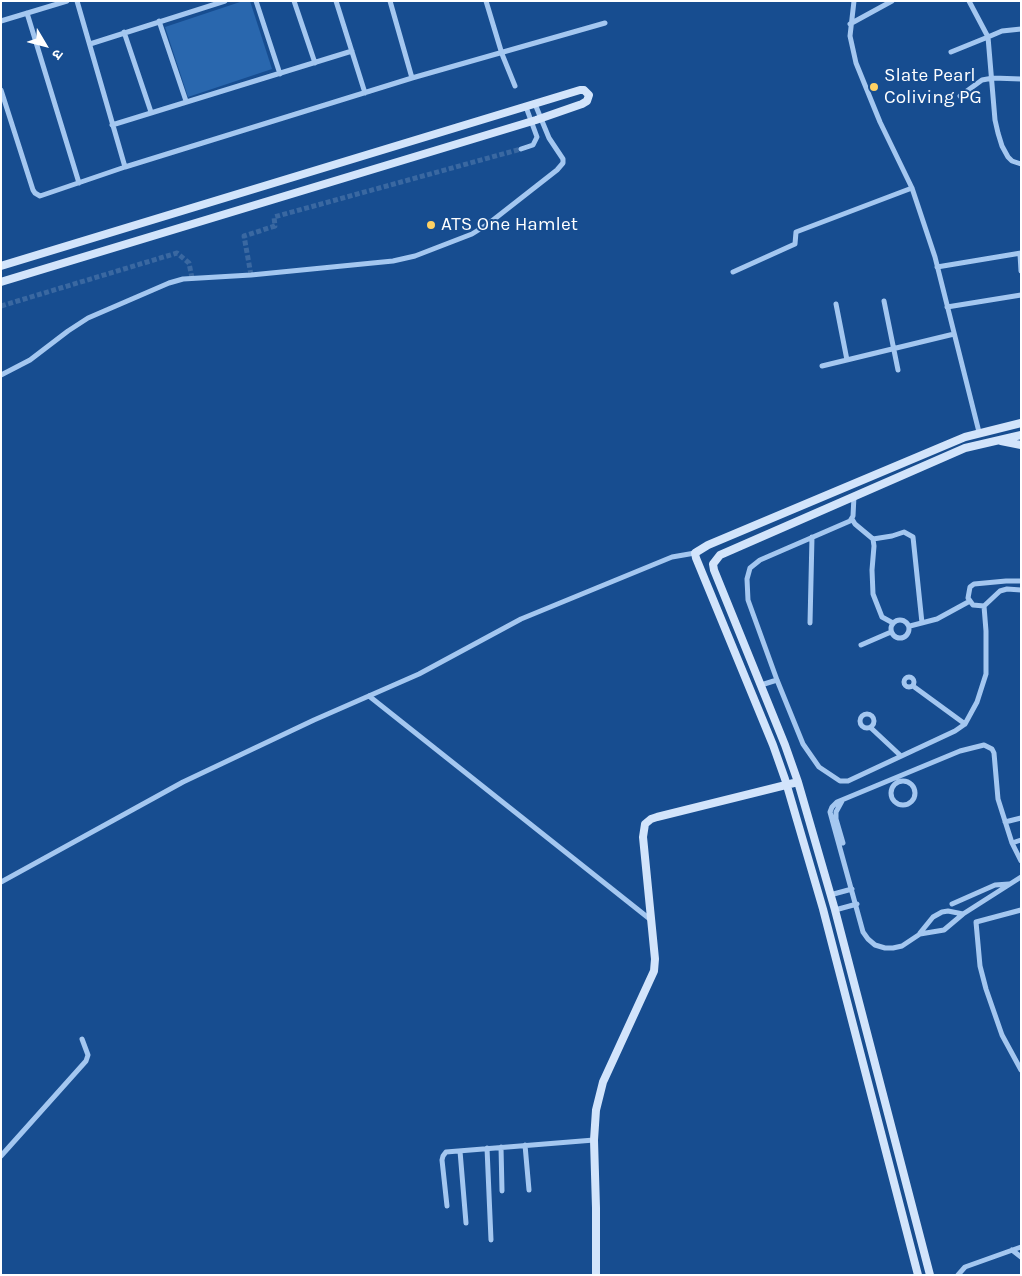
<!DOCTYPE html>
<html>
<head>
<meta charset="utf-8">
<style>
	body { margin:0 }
	#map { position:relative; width:1022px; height:1276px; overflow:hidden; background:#174d90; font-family:Karla,"Noto Sans Devanagari",sans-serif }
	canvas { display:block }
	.frame { position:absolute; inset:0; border:2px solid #fff; pointer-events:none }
	.north { position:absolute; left:20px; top:20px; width:50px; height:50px; -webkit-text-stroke:4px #174d90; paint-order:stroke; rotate:127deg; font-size:14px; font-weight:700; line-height:20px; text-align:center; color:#fff }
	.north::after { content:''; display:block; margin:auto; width:18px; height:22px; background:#fff; clip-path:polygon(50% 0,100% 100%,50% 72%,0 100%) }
</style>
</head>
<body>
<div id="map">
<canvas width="1022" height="1276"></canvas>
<div class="frame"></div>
<div class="north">उ</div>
</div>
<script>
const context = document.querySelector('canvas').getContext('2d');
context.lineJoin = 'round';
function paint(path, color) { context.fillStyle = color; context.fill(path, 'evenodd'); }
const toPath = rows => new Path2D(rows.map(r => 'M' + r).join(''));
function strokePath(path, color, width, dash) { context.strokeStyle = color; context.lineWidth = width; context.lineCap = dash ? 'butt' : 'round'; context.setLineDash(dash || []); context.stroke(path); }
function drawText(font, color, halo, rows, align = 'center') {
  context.font = font + ' Karla,sans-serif'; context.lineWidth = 4; context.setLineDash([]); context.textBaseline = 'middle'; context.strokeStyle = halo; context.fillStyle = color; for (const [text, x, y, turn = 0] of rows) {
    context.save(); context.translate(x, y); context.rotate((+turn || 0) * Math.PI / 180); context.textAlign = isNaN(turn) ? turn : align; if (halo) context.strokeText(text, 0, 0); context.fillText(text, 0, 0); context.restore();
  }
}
paint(toPath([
	[243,1,250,1,272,69,188,97,165,27]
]), '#2967ae');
strokePath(toPath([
	[251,275,244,236,275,226,274,217,521,149],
	[1,306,177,253,189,263,192,278]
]), '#3a68a1', 5, [5, 2.5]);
strokePath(toPath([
	[77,1,125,167],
	[256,1,280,74],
	[294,1,315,63],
	[336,1,365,93],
	[390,1,412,78],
	[486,1,502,54,515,86],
	[854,1,850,36,856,63,880,122,912,188,935,257,979,432],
	[27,13,79,183],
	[1,21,67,1],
	[159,21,186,101],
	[850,24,892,1],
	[1021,29,1002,31,988,37,995,120,998,133,1002,146,1008,157,1012,161,1021,164],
	[124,32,151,112],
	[90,44,225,1],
	[951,52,988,37,969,1],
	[1,90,33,190,35,193,40,196,125,167,412,78,605,23],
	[960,96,982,80,993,78,1021,79],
	[112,125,352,51],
	[521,149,533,145,537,137,526,107],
	[1020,254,1021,271],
	[937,267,1021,253],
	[733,272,795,244,796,232,912,188],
	[884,301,898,370],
	[836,304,847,360],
	[947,307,1021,295],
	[822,366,954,334],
	[1,375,30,360,68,331,88,318,169,283,183,279,251,275,393,261,415,256,472,234,488,224,557,170,563,163,563,159,549,138,535,104],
	[854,496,853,516,850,521,760,560,750,568,747,579,748,600,777,680,803,744,819,767,840,781,848,781,955,731,965,724,977,702,986,674,986,631,984,606],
	[852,519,855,524,873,539,874,546,872,570,873,594,882,617,893,623],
	[873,539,892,536,904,532,913,537,922,623],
	[1021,581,1006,581,974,584,970,587,968,598,973,605,984,606,1000,591,1007,589,1021,590],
	'891 629a9 9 0 1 1 18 0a9 9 0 1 1-18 0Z',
	[810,623,812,537],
	[910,626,937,619,970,601],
	[861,645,891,632],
	'904 682a5 5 0 1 1 10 0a5 5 0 1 1-10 0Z',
	[761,685,777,680],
	[913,686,965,724],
	[369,696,651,920],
	'860 721a7 7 0 1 1 14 0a7 7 0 1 1-14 0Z',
	[871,728,901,756],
	'891 793a12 12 0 1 1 24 0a12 12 0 1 1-24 0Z',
	[842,801,836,812,836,819,843,843],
	[1005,822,1021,818],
	[1012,843,1021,840],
	[1021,861,1012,843,998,799,994,753,992,749,984,745,960,751,837,802,832,807,830,812,863,932,868,939,875,945,885,948,893,948,902,946,920,934,944,930,963,914,1021,877],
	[1,882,183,782,314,720,419,674,521,619,672,557,695,553],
	[830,895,852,889],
	[952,904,995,885,1009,884],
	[835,910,857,904],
	[1021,910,976,922,980,966,986,989,1002,1035,1021,1070],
	[920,933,933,917,942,912,948,911,963,914],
	[525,1145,529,1190],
	[501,1147,502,1191],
	[487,1148,491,1240],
	[460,1151,466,1223],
	[1,1156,86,1061,88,1055,82,1039],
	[447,1206,442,1160,443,1156,446,1152,594,1140],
	[1012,1250,1021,1257],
	[958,1275,965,1267,1021,1247]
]), '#a4c7f0', 5);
strokePath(toPath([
	[1,266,580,90,584,90,589,95,587,101,582,104,536,120,1,282],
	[1001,441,1021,445],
	[596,1275,596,1208,594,1140,596,1110,603,1082,654,971,655,959,643,837,645,824,651,819,657,817,798,782],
	[918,1275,823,909,785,779,773,745,696,558,695,553,708,545,965,437,1021,423],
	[930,1275,835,910,798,782,785,745,714,570,713,564,720,555,965,448,1021,435]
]), '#d2e4fb', 8);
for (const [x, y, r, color] of [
	[874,87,5,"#ffd163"],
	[431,225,5,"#ffd163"]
]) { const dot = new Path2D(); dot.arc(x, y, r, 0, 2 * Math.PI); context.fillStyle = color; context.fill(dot); strokePath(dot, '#174d90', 2); }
drawText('19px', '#fff', '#174d90', [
	["Slate Pearl",884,76],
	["Coliving PG",884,98],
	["ATS One Hamlet",441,225]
], 'left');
</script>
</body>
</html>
